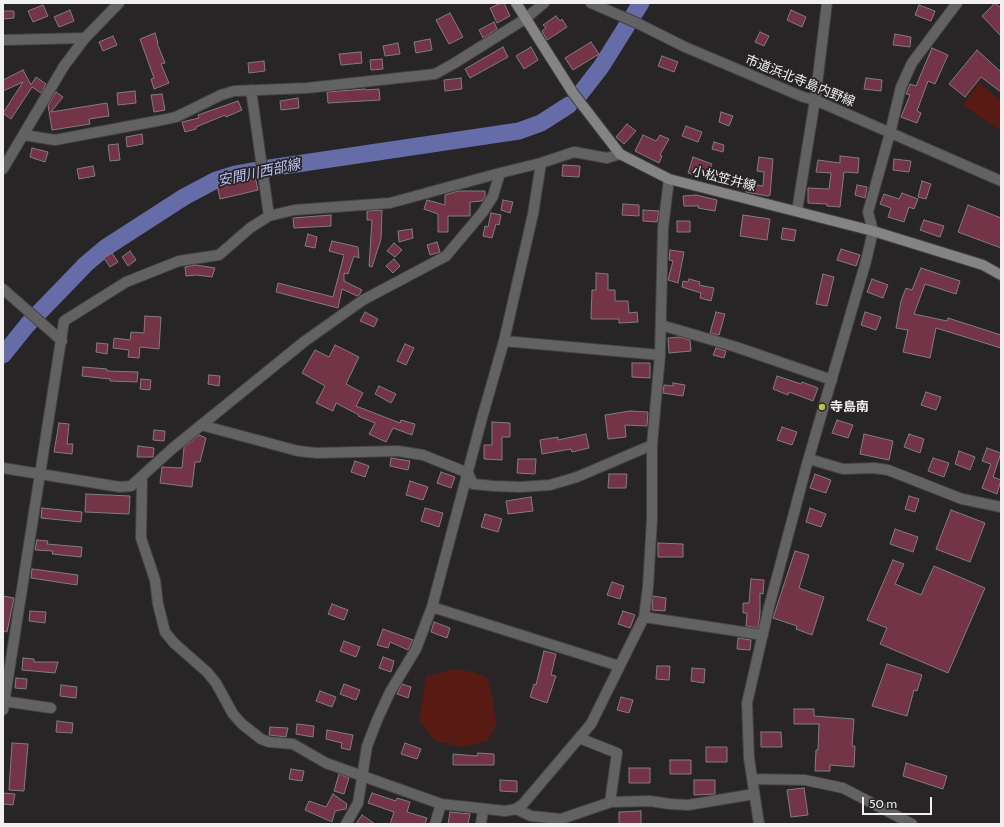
<!DOCTYPE html>
<html>
<head>
<meta charset="utf-8">
<style>
	body { margin:0 }
	#map { position:relative; width:1004px; height:827px; overflow:hidden; background:#282527; font-family:Cabin,sans-serif }
	canvas { display:block }
	.frame { position:absolute; inset:0; border:4px solid #f1eff0; pointer-events:none }
	.scale { position:absolute; left:862px; top:797px; width:70px; height:18px; box-sizing:border-box; border:2px solid #f1eff0; border-top:0; padding-left:5px; font-size:12px; line-height:14px; white-space:nowrap; color:#f1eff0; -webkit-text-stroke:3px #282527; paint-order:stroke }
</style>
</head>
<body>
<div id="map">
<canvas width="1004" height="827"></canvas>
<div class="frame"></div>
<div class="scale">50 m</div>
</div>
<script>
const context = document.querySelector('canvas').getContext('2d');
context.lineJoin = 'round';
function paint(path, color) { context.fillStyle = color; context.fill(path, 'evenodd'); }
const toPath = rows => new Path2D(rows.map(r => 'M' + r).join(''));
function strokePath(path, color, width, dash) { context.strokeStyle = color; context.lineWidth = width; context.lineCap = dash ? 'butt' : 'round'; context.setLineDash(dash || []); context.stroke(path); }
function drawText(font, color, halo, rows, align = 'center') {
  context.font = font + ' Cabin,"Noto Sans JP",sans-serif'; context.lineWidth = 3.5; context.setLineDash([]); context.textBaseline = 'middle'; context.strokeStyle = halo; context.fillStyle = color; for (const [text, x, y, turn = 0] of rows) {
    context.save(); context.translate(x, y); context.rotate((+turn || 0) * Math.PI / 180); context.textAlign = isNaN(turn) ? turn : align; if (halo) context.strokeText(text, 0, 0); context.fillText(text, 0, 0); context.restore();
  }
}
paint(toPath([
	[979,83,1001,101,1001,131,963,105],
	[455,669,473,672,487,677,493,701,497,725,487,741,462,747,435,741,419,720,426,676]
]), '#571b14');
strokePath(toPath([
	[580,94,601,67,641,3],
	[3,355,28,324,86,264,105,248,184,197,216,180,235,174,263,169,519,131,541,123,569,105]
]), '#656ca7', 17);
const building = toPath([
	[501,3,504,3,510,16,497,23,490,8,501,3],
	[995,3,1001,8,1001,36,982,16,995,3],
	[43,5,48,16,33,22,28,11,43,5],
	[919,5,935,11,931,21,915,15,919,5],
	[70,10,74,21,59,27,54,17,70,10],
	[791,10,806,17,802,27,787,20,791,10],
	[3,11,14,11,14,18,3,19,3,11],
	[450,13,463,37,449,44,436,20,450,13],
	[556,16,560,21,562,19,567,27,547,40,542,31,546,28,543,25,556,16],
	[494,22,497,29,483,38,479,30,494,22],
	[760,32,769,36,764,46,755,42,760,32],
	[155,33,158,43,157,43,165,63,161,64,169,83,154,89,151,79,154,78,140,39,155,33],
	[895,34,911,37,910,47,893,45,895,34],
	[113,36,117,45,103,51,99,42,113,36],
	[430,39,432,50,416,53,414,42,430,39],
	[591,42,599,54,573,70,565,58,591,42],
	[398,43,400,54,385,56,383,46,398,43],
	[503,47,508,57,470,78,465,69,503,47],
	[531,47,538,60,524,69,516,56,531,47],
	[932,48,948,55,935,84,928,81,917,111,921,113,917,123,901,117,910,95,906,94,910,84,916,86,932,48],
	[977,50,1001,72,1001,92,981,77,965,97,949,84,977,50],
	[361,52,362,63,341,65,339,54,361,52],
	[662,56,678,62,674,72,658,66,662,56],
	[382,59,383,69,371,70,370,60,382,59],
	[264,61,265,71,249,73,248,63,264,61],
	[23,70,31,85,36,77,46,84,41,93,32,87,11,119,3,113,23,82,3,91,3,80,23,70],
	[461,78,462,89,445,91,444,80,461,78],
	[866,78,882,80,881,91,864,89,866,78],
	[365,89,366,90,379,89,380,100,328,103,327,92,365,89],
	[135,91,136,103,118,105,117,93,135,91],
	[56,92,63,97,51,112,107,103,109,116,89,119,90,124,52,130,48,105,56,92],
	[162,94,165,110,154,112,151,95,162,94],
	[298,98,299,108,281,110,280,101,298,98],
	[238,101,242,110,226,117,225,115,196,127,196,129,185,132,182,122,199,118,198,115,238,101],
	[721,112,733,116,729,126,719,122,721,112],
	[627,124,636,131,624,144,616,137,627,124],
	[686,126,702,132,698,142,682,136,686,126],
	[142,134,143,144,127,147,126,137,142,134],
	[643,135,656,141,660,135,669,139,660,155,662,156,659,163,635,151,643,135],
	[714,142,724,145,723,152,712,149,714,142],
	[118,144,120,160,110,161,108,145,118,144],
	[32,148,48,152,45,162,30,157,32,148],
	[840,156,859,158,858,173,844,172,840,207,827,206,827,204,808,203,808,188,829,189,831,173,816,172,818,160,840,163,840,156],
	[693,157,712,164,708,174,697,170,695,175,688,173,693,157],
	[759,157,773,159,770,195,768,196,746,192,747,184,763,186,764,172,757,171,759,157],
	[894,159,911,161,909,172,893,170,894,159],
	[563,165,580,166,579,177,562,176,563,165],
	[93,166,95,176,79,179,77,169,93,166],
	[255,176,258,190,220,199,217,185,255,176],
	[922,181,931,184,926,199,918,197,922,181],
	[857,185,867,187,865,198,855,195,857,185],
	[458,191,485,191,485,197,482,201,470,202,470,216,448,216,448,232,438,232,438,214,424,209,427,200,445,205,445,195,458,191],
	[902,193,918,199,914,209,909,207,904,222,888,217,891,208,880,204,884,194,899,199,902,193],
	[696,195,717,200,715,211,698,208,699,206,684,206,683,196,696,195],
	[503,200,513,202,510,213,501,210,503,200],
	[623,204,639,205,639,216,622,215,623,204],
	[968,205,1001,218,1001,248,958,232,968,205],
	[382,210,381,239,372,267,369,266,372,220,367,220,367,211,382,210],
	[643,210,659,211,657,222,643,221,643,210],
	[491,213,501,215,499,225,496,224,492,238,483,236,485,226,488,227,491,213],
	[331,215,331,226,294,228,293,218,331,215],
	[743,215,770,219,767,240,740,236,743,215],
	[924,220,944,226,940,237,920,230,924,220],
	[677,221,690,221,690,232,677,232,677,221],
	[783,228,796,230,794,241,781,239,783,228],
	[412,229,413,238,399,242,398,231,412,229],
	[308,234,317,237,315,248,305,246,308,234],
	[332,241,358,247,359,258,354,256,348,274,344,273,344,281,362,290,359,295,357,296,342,289,338,308,276,292,278,283,333,297,344,255,329,251,332,241],
	[437,242,440,252,430,255,427,245,437,242],
	[394,243,402,250,395,257,387,251,394,243],
	[841,249,860,255,856,266,837,260,841,249],
	[670,250,684,252,678,283,668,280,673,261,669,260,670,250],
	[130,251,136,260,128,266,122,257,130,251],
	[112,253,118,262,110,267,104,258,112,253],
	[394,259,400,266,393,273,386,266,394,259],
	[196,265,215,268,212,277,197,275,186,276,185,267,196,265],
	[921,268,960,281,956,294,925,284,914,314,947,321,948,318,1001,335,1001,348,936,328,930,358,903,352,908,330,896,328,901,301,906,288,912,290,921,268],
	[596,273,608,274,608,290,615,290,615,301,628,301,629,313,637,312,638,322,619,323,619,319,591,319,592,290,596,290,596,273],
	[823,274,834,277,827,306,816,304,823,274],
	[689,279,700,282,699,285,714,288,711,301,700,298,701,293,682,287,683,281,688,282,689,279],
	[872,279,888,285,883,298,867,292,872,279],
	[365,312,378,319,374,327,360,321,365,312],
	[716,312,725,314,719,335,710,333,716,312],
	[865,312,881,317,876,330,861,325,865,312],
	[145,316,161,317,159,349,140,347,139,358,128,357,129,350,113,348,114,338,130,340,131,332,144,333,145,316],
	[680,337,690,340,691,351,669,353,668,338,680,337],
	[97,343,108,344,107,354,96,352,97,343],
	[405,344,414,348,406,365,397,361,405,344],
	[335,345,359,357,346,384,363,393,356,406,400,423,401,420,415,424,412,435,393,428,386,442,369,434,375,423,358,416,359,415,336,403,333,411,316,403,325,386,302,373,315,350,329,357,335,345],
	[716,348,726,351,724,358,713,355,716,348],
	[632,363,650,363,650,378,632,377,632,363],
	[83,367,107,369,107,371,138,372,137,382,110,381,110,379,82,376,83,367],
	[209,375,220,376,219,386,208,384,209,375],
	[777,376,801,384,802,382,818,388,813,401,789,392,788,395,773,389,777,376],
	[141,379,151,380,150,390,140,389,141,379],
	[673,383,685,385,683,396,663,393,664,385,673,386,673,383],
	[379,386,396,394,391,403,375,394,379,386],
	[926,392,941,397,936,410,921,405,926,392],
	[630,411,648,412,647,426,625,425,626,437,608,439,605,415,630,411],
	[837,420,853,425,848,438,832,433,837,420],
	[492,422,510,423,510,437,502,437,502,460,484,459,484,445,492,445,492,422],
	[59,423,69,424,67,444,73,444,72,454,54,452,59,423],
	[782,427,797,432,792,445,777,440,782,427],
	[154,430,165,431,164,441,153,440,154,430],
	[586,434,589,448,572,452,571,449,542,454,540,440,558,437,558,440,586,434],
	[864,434,893,441,889,460,860,454,864,434],
	[909,434,924,439,920,453,904,447,909,434],
	[199,435,206,438,200,462,195,462,192,487,160,483,162,467,182,468,184,447,199,435],
	[138,446,154,448,153,457,137,457,138,446],
	[987,448,1001,453,993,477,1001,480,997,494,982,488,991,464,982,461,987,448],
	[959,451,975,457,970,470,955,464,959,451],
	[391,458,410,461,408,470,390,466,391,458],
	[933,458,949,463,944,477,928,471,933,458],
	[518,459,536,459,535,474,517,473,518,459],
	[355,461,369,466,365,477,351,472,355,461],
	[441,472,455,477,451,488,437,483,441,472],
	[609,474,627,474,626,488,608,488,609,474],
	[815,474,831,480,826,493,810,488,815,474],
	[410,481,428,487,423,500,406,495,410,481],
	[86,494,130,496,129,514,85,512,86,494],
	[909,496,919,499,915,512,905,509,909,496],
	[531,497,533,511,508,514,506,501,531,497],
	[42,508,82,512,81,522,41,518,42,508],
	[425,508,443,513,439,527,421,521,425,508],
	[810,508,826,514,821,527,806,522,810,508],
	[951,510,985,523,970,562,936,549,951,510],
	[485,514,502,519,498,532,481,527,485,514],
	[895,529,918,537,913,552,890,544,895,529],
	[37,540,48,541,47,544,82,547,81,557,52,554,53,551,35,550,37,540],
	[658,543,683,544,683,557,658,557,658,543],
	[795,551,809,555,799,588,824,597,812,635,796,629,797,626,773,618,795,551],
	[893,560,904,564,895,584,921,595,934,566,985,588,948,673,880,644,887,628,867,620,893,560],
	[32,569,78,575,77,585,31,578,32,569],
	[751,579,764,580,763,594,760,593,760,613,758,628,746,626,747,613,743,613,743,603,749,603,751,579],
	[612,582,624,586,620,599,607,595,612,582],
	[3,596,14,598,7,632,3,631,3,596],
	[653,596,666,598,665,611,652,610,653,596],
	[332,604,348,610,344,620,328,614,332,604],
	[30,611,46,612,45,623,29,621,30,611],
	[623,611,635,615,630,628,618,624,623,611],
	[434,622,450,628,447,638,431,632,434,622],
	[383,629,413,640,408,650,390,642,388,648,377,645,383,629],
	[738,638,751,640,750,650,737,649,738,638],
	[344,641,360,647,356,657,340,651,344,641],
	[544,651,556,654,551,675,556,676,547,703,530,697,534,684,536,685,544,651],
	[383,657,394,661,391,672,379,668,383,657],
	[23,658,34,659,34,662,58,662,55,673,22,670,23,658],
	[887,664,922,675,917,691,914,690,907,716,872,706,887,664],
	[657,666,670,666,669,680,656,679,657,666],
	[692,668,705,669,704,683,691,681,692,668],
	[16,678,27,679,26,689,15,688,16,678],
	[344,684,360,690,356,700,340,694,344,684],
	[402,684,411,687,408,698,397,694,402,684],
	[61,685,77,687,76,698,60,696,61,685],
	[320,691,336,697,332,707,316,701,320,691],
	[621,697,633,700,629,713,617,710,621,697],
	[794,709,814,709,814,716,854,719,852,746,855,746,854,767,830,765,830,771,815,771,816,750,818,750,819,724,794,724,794,709],
	[57,721,73,723,72,733,56,732,57,721],
	[297,724,314,726,313,737,296,734,297,724],
	[270,727,288,728,286,737,269,735,270,727],
	[327,730,353,735,350,750,341,748,342,743,326,739,327,730],
	[761,732,781,732,782,747,761,747,761,732],
	[12,743,28,744,24,791,9,790,12,743],
	[405,743,421,749,417,759,401,754,405,743],
	[706,747,727,747,727,762,706,762,706,747],
	[478,753,494,754,494,765,453,765,453,754,477,756,478,753],
	[670,760,691,760,691,774,670,774,670,760],
	[906,763,947,776,943,789,903,776,906,763],
	[629,768,650,768,650,783,629,783,629,768],
	[291,769,304,771,302,781,289,779,291,769],
	[339,774,349,778,344,794,334,791,339,774],
	[500,780,517,781,517,792,500,791,500,780],
	[694,780,715,780,715,794,694,795,694,780],
	[804,788,808,815,791,817,787,790,804,788],
	[3,793,15,794,13,805,3,804,3,793],
	[372,793,396,801,397,798,410,802,407,812,427,818,425,824,390,824,394,812,368,803,372,793],
	[333,794,347,804,346,809,335,811,332,822,305,810,309,801,326,807,333,794],
	[641,811,641,824,619,824,619,812,641,811],
	[450,812,470,814,468,824,448,824,450,812],
	[362,815,375,824,356,824,362,815]
]);
paint(building, '#733448');
strokePath(building, '#817d7e', 1);
const minor = toPath([
	[3,40,85,38],
	[251,90,269,216],
	[24,135,55,140,162,120,176,117,221,95,234,91,307,88,435,74,453,64,525,19,544,3],
	[797,211,815,100,827,3],
	[3,289,62,341],
	[661,325,736,347,832,380],
	[504,341,660,355],
	[201,425,298,451,317,453,398,451,423,455,468,473,473,484,494,486,520,487,550,485,577,477,652,445],
	[809,459,843,469,874,468,888,470,962,499,1001,507],
	[3,468,120,487,131,486,173,448,305,341,363,300,446,256,483,212,493,196,500,173,541,163],
	[142,476,141,538,155,580,158,604,165,632,174,643,207,672,216,683,233,714,242,724,261,739,269,742,293,744,326,763,441,804],
	[432,607,619,666],
	[644,617,763,635],
	[3,701,51,708],
	[3,710,64,321,126,282,179,261,219,255,250,228,269,216,294,210,390,203,500,173],
	[579,738,617,753,610,802],
	[752,779,805,780,843,788,912,824],
	[516,809,531,816,561,819,611,802,650,801,670,804,688,805,754,794],
	[346,824,358,803,367,746,378,718,390,692,416,649,432,607,482,418,504,341,533,214,541,163,574,152,607,158,620,154],
	[435,824,441,804,505,811,516,809,523,804,591,724,644,617,648,587,652,519,652,445,660,355,663,228,669,179],
	[481,824,483,810],
	[759,824,749,758,747,703,769,607,807,464,866,261,873,231,868,212,890,133,901,87,912,63,957,3]
]);
const tertiary = toPath([
	[591,3,637,23,685,47,803,97,815,100,1001,181],
	[3,169,64,66,85,38,119,3]
]);
const secondary = toPath([
	[516,3,573,93,620,154,669,179,873,231,983,265,1001,275]
]);
strokePath(minor, '#444143', 12);
strokePath(tertiary, '#444143', 12);
strokePath(secondary, '#444143', 12);
strokePath(minor, '#626263', 10);
strokePath(tertiary, '#626263', 10);
strokePath(secondary, '#848386', 10);
for (const [x, y, r, color] of [
	[822,407,4,"#b9c046"]
]) { const dot = new Path2D(); dot.arc(x, y, r, 0, 2 * Math.PI); context.fillStyle = color; context.fill(dot); strokePath(dot, '#282527', 1.5); }
drawText('13px', '#f1eff0', '#282527', [
	["市道浜北寺島内野線",800,81,22],
	["小松笠井線",724,179,14]
]);
drawText('bold 13px', '#f1eff0', '#282527', [
	["寺島南",830,407]
], 'left');
drawText('italic 14px', '#bac2f6', '#282527', [
	["安間川西部線",259,173,-12]
]);
</script>
</body>
</html>
